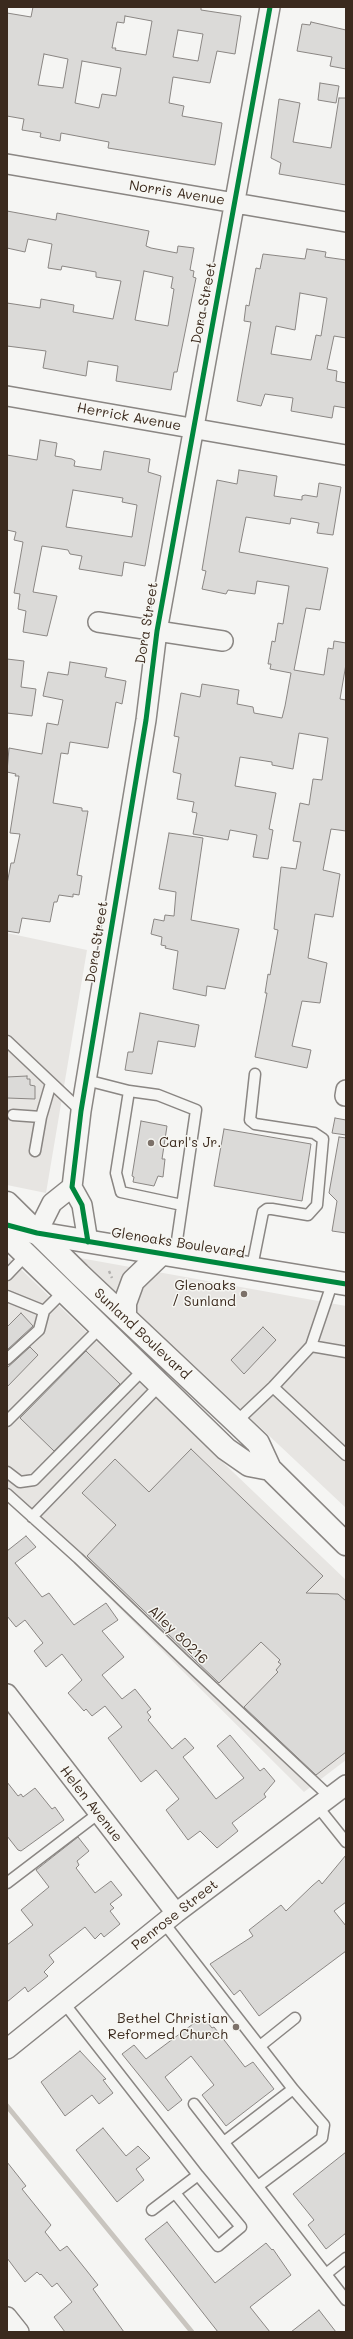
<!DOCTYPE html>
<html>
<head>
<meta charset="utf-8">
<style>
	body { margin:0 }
	#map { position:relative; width:353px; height:2339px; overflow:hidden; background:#f5f5f3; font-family:Mali,sans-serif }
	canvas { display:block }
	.frame { position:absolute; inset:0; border:8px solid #3b2a1e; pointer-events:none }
</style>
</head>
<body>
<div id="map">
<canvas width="353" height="2339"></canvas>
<div class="frame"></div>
</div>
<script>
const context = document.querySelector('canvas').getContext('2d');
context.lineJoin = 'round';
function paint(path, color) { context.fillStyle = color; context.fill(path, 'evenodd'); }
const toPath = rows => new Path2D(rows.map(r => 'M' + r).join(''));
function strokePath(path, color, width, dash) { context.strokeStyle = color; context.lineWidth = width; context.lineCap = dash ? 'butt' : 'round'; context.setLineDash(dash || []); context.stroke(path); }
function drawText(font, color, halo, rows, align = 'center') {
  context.font = font + ' Mali,sans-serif'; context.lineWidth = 3; context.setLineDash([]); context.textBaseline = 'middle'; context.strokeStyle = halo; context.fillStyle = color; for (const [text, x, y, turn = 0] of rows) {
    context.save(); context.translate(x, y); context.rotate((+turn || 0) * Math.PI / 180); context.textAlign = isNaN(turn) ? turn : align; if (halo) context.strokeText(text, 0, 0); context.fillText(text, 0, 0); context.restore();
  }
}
paint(toPath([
	[7,933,87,950,46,1193,7,1185],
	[7,1256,346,1580,346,1760,304,1792,7,1496],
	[80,1258,346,1306,346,1508]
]), '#e7e5e2');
strokePath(toPath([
	[7,2106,192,2332]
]), '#c9c5bf', 5);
const building = toPath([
	[33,7,201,7,201,10,241,16,235,54,217,51,210,83,173,77,169,103,184,106,182,116,222,123,215,165,108,148,109,142,61,133,60,141,40,137,41,133,22,130,24,119,7,116,7,13,31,17,33,7],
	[125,16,152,21,146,55,115,50,116,48,112,48,117,22,124,23,125,16],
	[178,30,203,34,198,61,173,57,178,30],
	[44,54,68,59,63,88,38,85,44,54],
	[82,61,121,68,116,96,102,94,99,108,75,103,82,61],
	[311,22,346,30,346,69,330,66,332,57,297,51,302,24,310,25,311,22],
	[320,83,339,86,336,103,318,100,320,83],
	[339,98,346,98,346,185,279,174,281,163,271,158,279,99,300,103,293,142,331,148,339,98],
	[7,211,56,220,57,213,149,231,146,246,151,248,177,253,178,246,194,248,190,270,194,271,193,277,196,278,177,372,174,372,171,390,116,381,118,366,88,361,86,376,43,368,46,351,7,346,7,303,40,308,41,299,74,305,73,312,113,319,121,281,96,277,96,272,62,266,61,270,48,268,52,244,28,239,25,252,7,248,7,211],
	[144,271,173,277,171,288,174,289,168,326,135,320,144,271],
	[307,249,326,252,325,257,346,260,346,338,334,336,327,369,337,371,336,381,346,383,346,408,334,406,332,418,291,411,293,398,265,394,261,406,237,401,251,322,244,321,246,305,249,306,256,268,260,269,263,254,305,259,307,249],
	[300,293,327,298,321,336,316,335,311,360,271,354,276,326,295,330,300,293],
	[40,440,57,443,55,456,72,459,75,461,74,466,101,470,104,451,150,459,148,472,161,476,145,566,124,562,122,576,79,569,82,556,70,554,68,550,42,546,33,592,57,596,47,636,23,632,26,611,18,609,20,594,14,593,23,542,14,540,16,532,7,530,7,455,37,460,40,440],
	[73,490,123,498,122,502,137,505,132,537,66,527,73,490],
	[239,470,277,476,274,496,302,500,302,496,305,495,317,497,319,483,341,487,333,535,317,533,319,523,291,518,290,524,246,517,239,552,328,568,320,610,306,608,294,670,324,675,328,648,333,649,334,641,346,643,346,664,340,699,346,700,346,831,331,829,323,870,340,874,333,917,315,914,308,958,327,963,320,1003,302,1001,292,1046,311,1050,307,1068,255,1057,267,993,265,993,268,974,270,975,278,930,274,929,281,867,296,869,301,842,293,841,300,803,309,805,313,779,322,780,328,738,299,733,293,769,272,765,272,762,240,757,235,786,276,793,269,829,273,830,268,859,253,857,257,835,230,830,228,840,193,834,197,813,192,812,194,802,177,799,181,774,173,772,179,737,174,736,181,693,200,697,202,684,239,690,237,704,253,707,254,713,282,718,285,706,291,673,270,669,271,664,268,664,272,641,275,642,278,623,283,624,289,586,257,581,255,594,228,590,226,594,202,589,206,571,202,570,217,480,237,484,239,470],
	[7,659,24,661,21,687,36,689,32,716,7,713,7,659],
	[70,662,107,668,105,677,126,681,122,704,116,702,108,748,70,742,68,754,61,753,53,803,82,808,82,811,88,811,77,875,82,876,79,895,73,894,73,897,59,895,57,902,54,902,50,922,22,918,19,933,7,931,7,884,11,863,14,863,20,834,10,833,19,776,15,776,16,774,7,772,9,748,42,754,47,723,58,725,63,700,43,696,48,672,68,675,70,662],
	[169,833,203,838,191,920,239,929,225,989,207,986,206,996,173,989,178,951,165,948,166,946,161,945,162,937,151,934,154,919,164,921,165,915,174,916,176,892,159,889,169,833],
	[140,1013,199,1025,195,1047,158,1041,152,1074,125,1070,128,1052,133,1052,140,1013],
	[27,1076,27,1079,30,1079,30,1085,35,1086,35,1099,7,1098,7,1077,27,1076],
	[335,1118,346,1120,346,1135,332,1133,335,1118],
	[141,1121,167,1126,162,1159,165,1159,163,1177,158,1176,154,1186,133,1182,134,1177,132,1176,141,1121],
	[224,1129,311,1144,302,1201,214,1186,224,1129],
	[339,1137,346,1138,346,1233,332,1231,337,1201,329,1193,339,1137],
	[21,1313,33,1326,7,1350,7,1327,21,1313],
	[263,1327,276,1340,244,1374,231,1360,263,1327],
	[30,1347,38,1355,7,1387,7,1368,30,1347],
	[86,1351,120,1384,54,1451,20,1418,86,1351],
	[191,1449,323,1576,306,1593,338,1594,346,1601,346,1752,316,1775,244,1707,278,1672,276,1670,281,1664,278,1662,280,1660,261,1642,219,1683,87,1556,116,1525,82,1493,115,1459,149,1492,191,1449],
	[26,1536,36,1547,15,1563,42,1597,49,1593,74,1625,106,1603,118,1620,102,1631,124,1657,102,1675,122,1699,135,1689,151,1709,147,1712,151,1717,148,1720,172,1749,185,1738,194,1748,183,1757,216,1799,244,1778,217,1746,230,1735,260,1771,264,1768,275,1781,264,1794,266,1797,232,1823,238,1831,217,1848,200,1831,188,1840,166,1810,179,1799,156,1770,141,1782,108,1738,122,1727,105,1706,92,1716,86,1709,84,1711,68,1693,82,1680,62,1654,46,1667,34,1651,43,1643,25,1620,16,1627,7,1616,7,1551,26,1536],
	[7,1782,18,1796,21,1794,23,1797,35,1788,52,1809,55,1807,64,1820,21,1851,18,1850,7,1836,7,1782],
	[78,1837,89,1851,77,1861,79,1865,76,1868,95,1893,111,1881,122,1895,110,1904,114,1908,110,1911,120,1924,104,1937,101,1933,95,1939,85,1927,49,1955,54,1962,44,1972,48,1976,28,1992,25,1987,7,2002,7,1945,33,1925,21,1910,49,1887,36,1870,78,1837],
	[346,1855,346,1902,334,1911,346,1926,346,1951,259,2016,240,1990,234,1995,210,1964,253,1936,249,1930,281,1905,286,1911,312,1886,319,1880,322,1884,346,1855],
	[204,2018,212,2028,214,2027,245,2067,253,2062,274,2089,226,2126,202,2095,214,2085,191,2056,165,2077,182,2100,168,2111,122,2054,134,2045,146,2059,197,2021,198,2023,204,2018],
	[80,2051,106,2079,103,2080,113,2093,99,2104,92,2095,65,2116,41,2082,80,2051],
	[103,2128,126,2156,138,2146,150,2158,136,2169,144,2180,117,2202,76,2150,103,2128],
	[346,2152,346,2233,326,2249,308,2225,314,2220,293,2194,346,2152],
	[7,2162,26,2186,22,2189,51,2225,45,2232,60,2251,67,2246,87,2271,98,2285,93,2289,124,2332,65,2332,54,2317,72,2302,57,2283,52,2287,41,2274,40,2275,37,2272,25,2282,7,2258,7,2162],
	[167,2222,215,2283,266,2243,272,2250,273,2249,291,2275,250,2307,270,2332,218,2332,145,2239,167,2222],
	[319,2310,336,2332,291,2332,319,2310]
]);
paint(building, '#dbdad8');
strokePath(building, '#8a8683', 1);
const lane = toPath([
	[7,1041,81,1111],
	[86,1080,129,1091],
	[13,1115,41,1117,51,1083],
	[35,1151,41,1117],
	[175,1254,196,1110,158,1095,129,1091,116,1173,121,1192,182,1205],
	[252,1267,263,1212,267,1209,272,1209,308,1215,317,1205,323,1139,314,1133,255,1124,250,1120,255,1074],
	[7,1275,26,1255],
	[7,1296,44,1311],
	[311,1346,346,1352],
	[7,1359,39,1330,44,1311,63,1292],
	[273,1387,346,1455],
	[7,1421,100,1328],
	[236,1422,273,1387,311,1346,333,1281],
	[7,1472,20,1482,34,1480,143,1370],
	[7,1494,78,1558,184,1660,330,1797],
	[32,1517,159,1386],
	[318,1807,346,1842],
	[7,1883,99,1813],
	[164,1923,293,2089,224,2142],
	[64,2003,198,2175,152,2210],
	[260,2046,295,2018],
	[194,2104,346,2300],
	[258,2186,322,2138,324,2125,293,2089],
	[175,2193,218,2246,241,2227,198,2175],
	[326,2274,346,2258]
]);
const street = toPath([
	[7,164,346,222],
	[7,396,346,455],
	[98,622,223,641],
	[345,1096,346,1090],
	[37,1233,52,1203,72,1187],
	[88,1242,82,1205,72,1187,81,1111,146,720,157,631,270,7],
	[7,1694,176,1913],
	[7,2049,176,1913,346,1785],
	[7,2317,19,2332]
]);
const secondary = toPath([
	[7,1225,37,1233,346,1284]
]);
const primary = toPath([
	[7,1203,79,1274,236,1422,258,1443,270,1469,346,1544],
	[7,1236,226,1449,249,1465,270,1469],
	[125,1317,125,1303,133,1281,163,1252]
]);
strokePath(lane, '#8a8683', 13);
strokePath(street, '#8a8683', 22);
strokePath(secondary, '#8a8683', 25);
strokePath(primary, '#8a8683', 25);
strokePath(toPath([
	[109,1271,112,1278]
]), '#b2b0ae', 2.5, [3, 3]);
strokePath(lane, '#f5f5f3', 10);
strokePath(street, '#f5f5f3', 19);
strokePath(secondary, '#f5f5f3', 22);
strokePath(primary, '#f5f5f3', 22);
strokePath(toPath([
	[7,1225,37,1233,346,1284],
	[88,1242,82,1205,72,1187,81,1111,146,720,157,631,270,7]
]), '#00873e', 5);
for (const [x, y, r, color] of [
	[151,1143,4,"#7c7169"],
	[244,1294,4,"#7c7169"],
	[236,2027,4,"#7c7169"]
]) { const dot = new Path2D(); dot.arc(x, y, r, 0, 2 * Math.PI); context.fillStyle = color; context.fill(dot); strokePath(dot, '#f6f6f2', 1.5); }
drawText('14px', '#3b2a1e', '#f6f6f2', [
	["Norris Avenue",177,193,9],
	["Dora Street",204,303,-79],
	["Herrick Avenue",129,417,10],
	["Dora Street",147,623,-81],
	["Dora Street",97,942,-81],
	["Glenoaks Boulevard",178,1243,9],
	["Sunland Boulevard",142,1334,43],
	["Alley 80216",178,1635,44],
	["Helen Avenue",91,1804,52],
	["Penrose Street",175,1915,-38]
]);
drawText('14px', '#3b2a1e', '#f6f6f2', [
	["Carl's Jr.",159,1143,"left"],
	["Glenoaks",236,1286],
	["/ Sunland",236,1302],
	["Bethel Christian",228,2019],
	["Reformed Church",228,2035]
], 'right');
</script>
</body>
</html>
